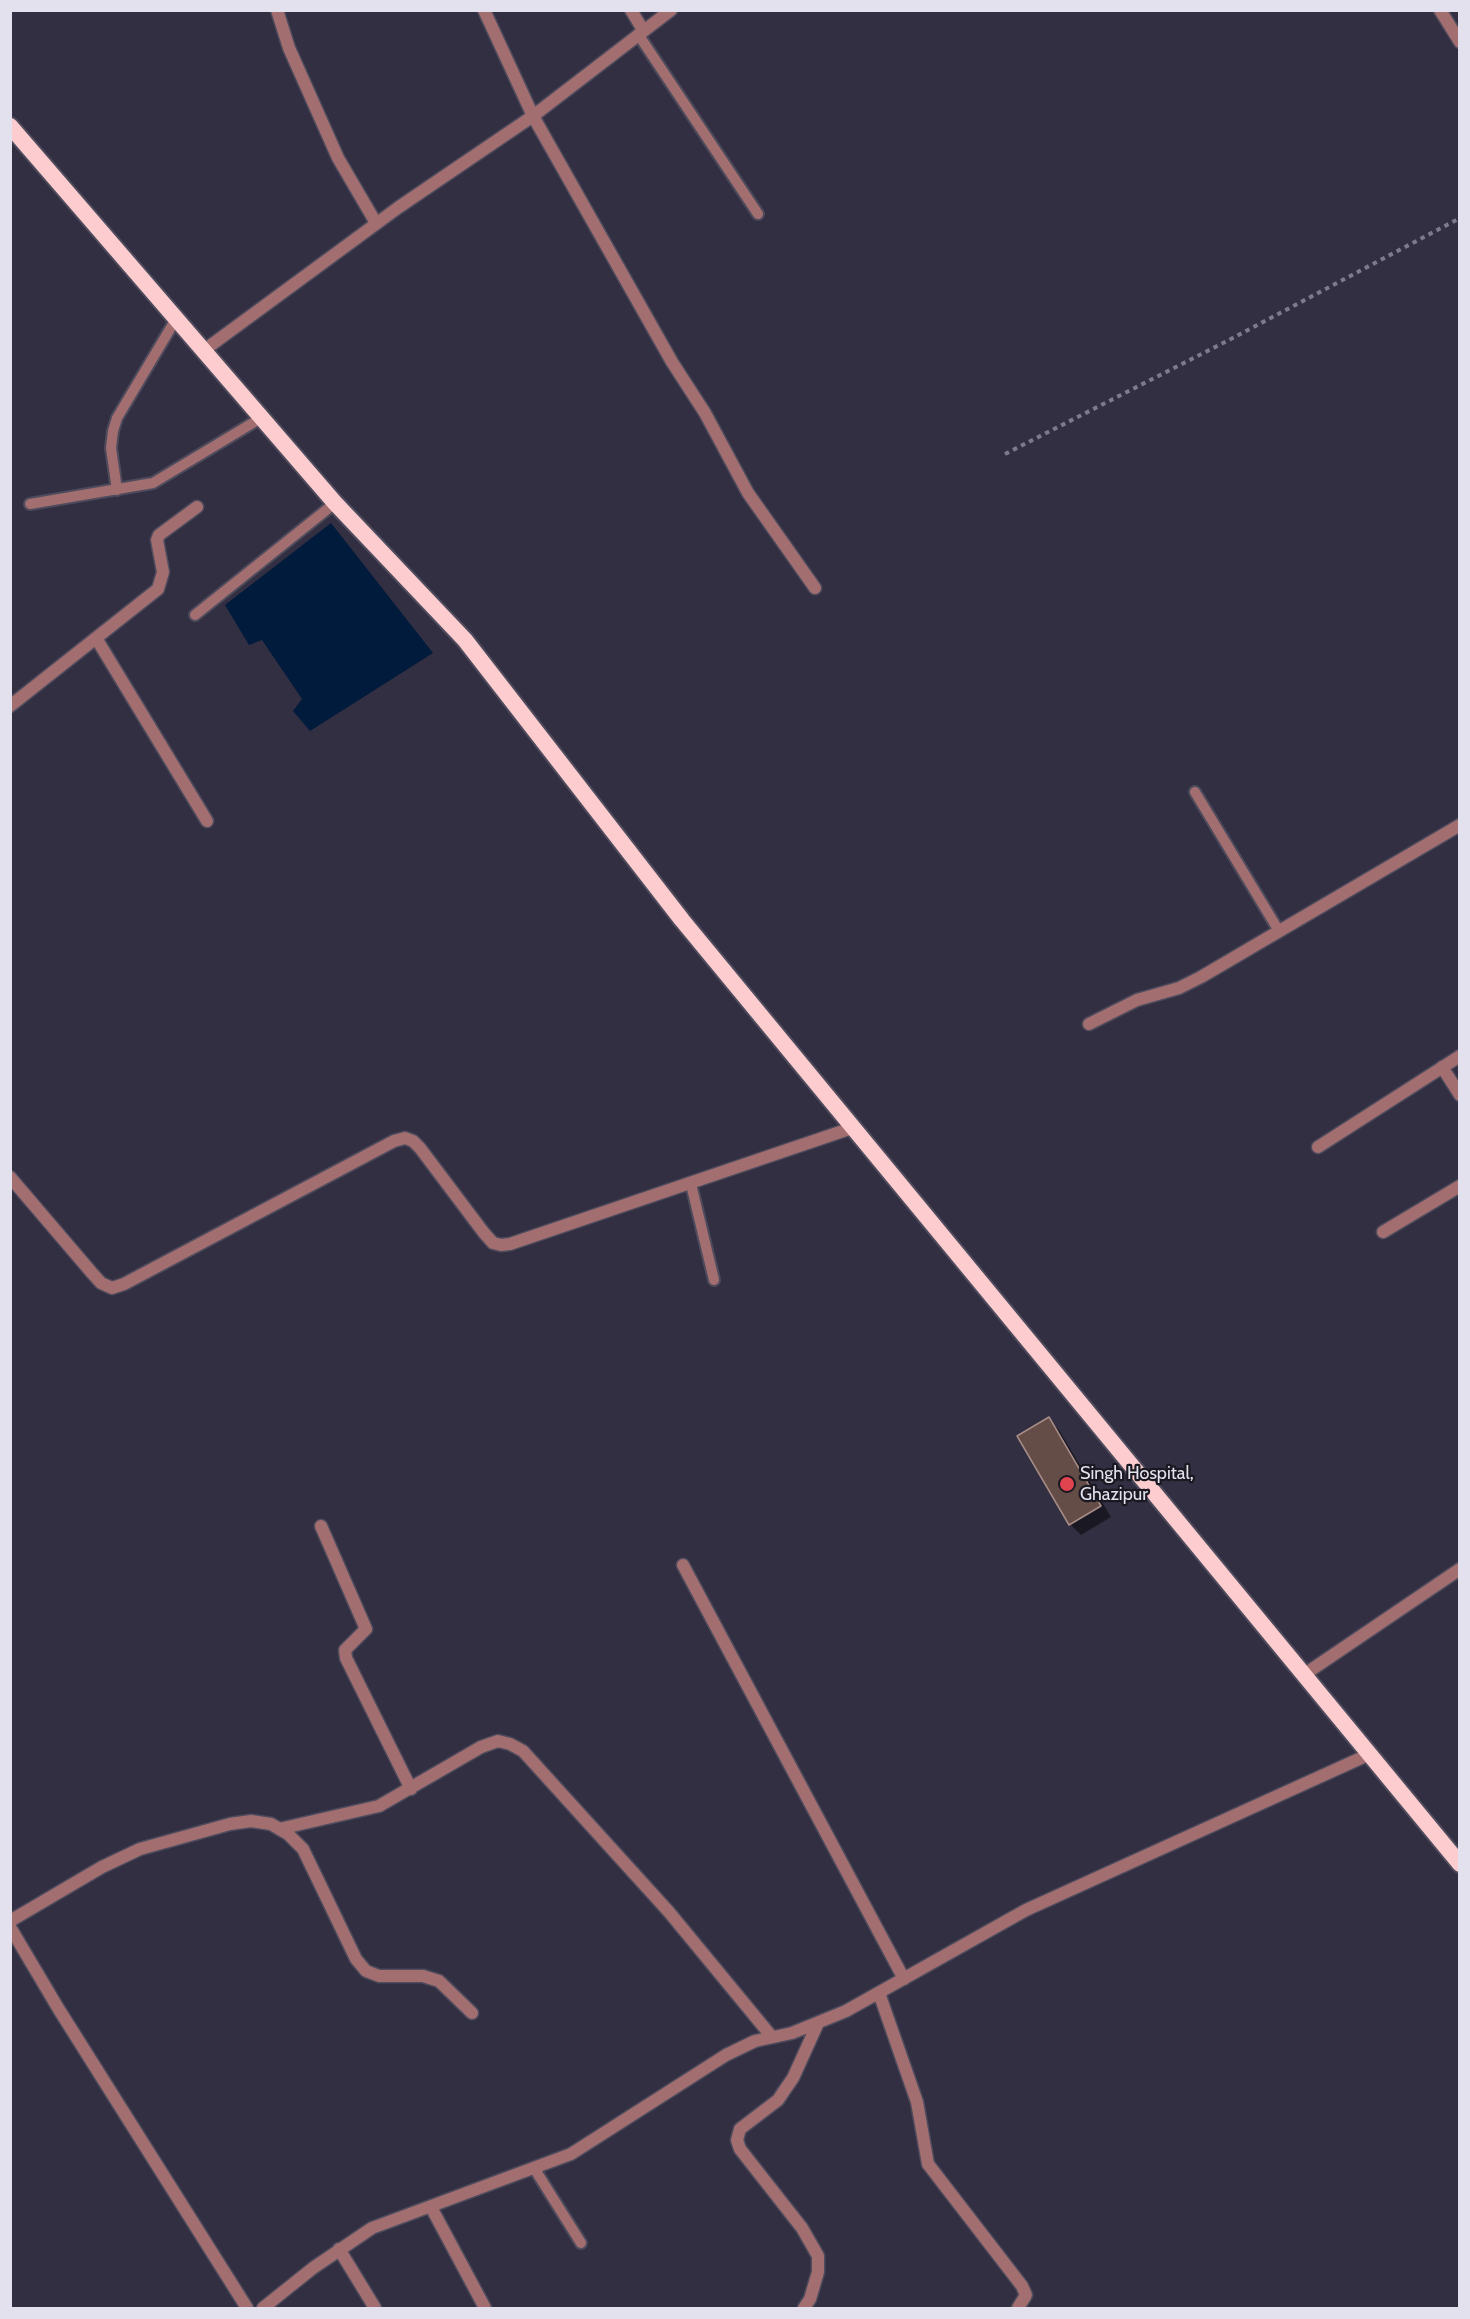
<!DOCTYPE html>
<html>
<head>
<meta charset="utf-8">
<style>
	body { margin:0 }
	#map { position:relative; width:1470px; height:2319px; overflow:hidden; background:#322f42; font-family:Cabin,sans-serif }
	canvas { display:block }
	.frame { position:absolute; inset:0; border:12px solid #e2e1ed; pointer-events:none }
</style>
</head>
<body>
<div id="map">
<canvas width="1470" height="2319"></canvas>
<div class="frame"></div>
</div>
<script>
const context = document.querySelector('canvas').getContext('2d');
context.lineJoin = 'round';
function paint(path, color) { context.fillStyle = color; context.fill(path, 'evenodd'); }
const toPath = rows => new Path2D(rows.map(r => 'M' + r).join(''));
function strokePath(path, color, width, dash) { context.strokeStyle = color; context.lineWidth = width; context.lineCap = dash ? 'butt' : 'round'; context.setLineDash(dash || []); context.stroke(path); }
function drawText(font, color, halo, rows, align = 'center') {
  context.font = font + ' Cabin,sans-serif'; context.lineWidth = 4.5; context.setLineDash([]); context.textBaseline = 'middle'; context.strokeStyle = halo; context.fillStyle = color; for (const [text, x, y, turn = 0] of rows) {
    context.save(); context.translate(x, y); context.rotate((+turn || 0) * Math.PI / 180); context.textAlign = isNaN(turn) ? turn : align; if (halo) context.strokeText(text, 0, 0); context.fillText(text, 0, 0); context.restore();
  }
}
paint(toPath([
	[331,523,433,653,310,731,293,711,302,699,262,640,249,645,225,605]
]), '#001b3c');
paint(toPath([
	[1048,1419,1059,1430,1111,1517,1081,1535,1070,1524]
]), '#0007');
const building = toPath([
	[1049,1417,1101,1506,1069,1525,1017,1436,1049,1417]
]);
paint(building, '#644c47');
strokePath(building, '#a78c86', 1.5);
const service = toPath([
	[638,34,758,214],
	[117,490,111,448,113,431,117,418,176,319],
	[30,504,153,483,261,418],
	[195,615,335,503],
	[1195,792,1279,931],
	[691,1184,714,1280],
	[534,2168,581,2243]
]);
const minor = toPath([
	[277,10,289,48,338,158,376,223],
	[484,10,533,116,672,362,705,413,748,493,815,588],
	[631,10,643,30],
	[1440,10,1460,42],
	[203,351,399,207,533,116,671,10],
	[96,638,207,821],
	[10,706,158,589,163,572,157,540,159,535,197,507],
	[1089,1024,1137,1000,1179,988,1201,977,1460,825],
	[1442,1067,1460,1095],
	[1318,1147,1460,1056],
	[10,1177,92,1273,101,1283,112,1288,124,1284,394,1141,405,1138,413,1141,420,1148,484,1233,493,1243,501,1245,510,1244,852,1128],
	[1383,1232,1460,1186],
	[321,1526,366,1629,345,1650,346,1658,411,1789],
	[683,1565,904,1979],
	[1305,1674,1460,1569],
	[279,1829,379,1806,481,1747,498,1741,510,1744,523,1751,669,1912,772,2037],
	[10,1921,102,1867,140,1849,230,1824,251,1821,271,1824,288,1834,303,1849,356,1959,366,1971,379,1976,423,1976,439,1981,472,2013],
	[10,1927,58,2008,247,2308],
	[879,1993,917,2102,928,2164,1022,2286,1026,2295,1018,2308],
	[431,2207,485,2308],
	[339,2249,375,2308],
	[263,2308,313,2268,372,2228,571,2154,726,2055,755,2041,792,2033,846,2011,1026,1910,1370,1754],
	[804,2308,810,2299,818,2272,818,2256,802,2228,740,2149,737,2140,740,2129,778,2100,784,2091,793,2078,818,2023]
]);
const trunk = toPath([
	[10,126,335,503,465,640,682,920,1460,1864]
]);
strokePath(service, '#4e4b5d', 14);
strokePath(minor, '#4e4b5d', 15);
strokePath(trunk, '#4e4b5d', 20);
strokePath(toPath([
	[1005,454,1229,340,1460,218]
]), '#7d7b8b', 4, [4.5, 4.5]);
strokePath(service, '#a36e70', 10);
strokePath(minor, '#a36e70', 12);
strokePath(trunk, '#fcccce', 16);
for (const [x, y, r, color] of [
	[1067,1484,8,"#e0444e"]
]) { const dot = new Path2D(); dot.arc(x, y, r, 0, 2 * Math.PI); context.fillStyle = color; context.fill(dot); strokePath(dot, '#1a1821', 2); }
drawText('18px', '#e2e1ed', '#1a1821', [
	["Singh Hospital,",1080,1474],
	["Ghazipur",1080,1495]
], 'left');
</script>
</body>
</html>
